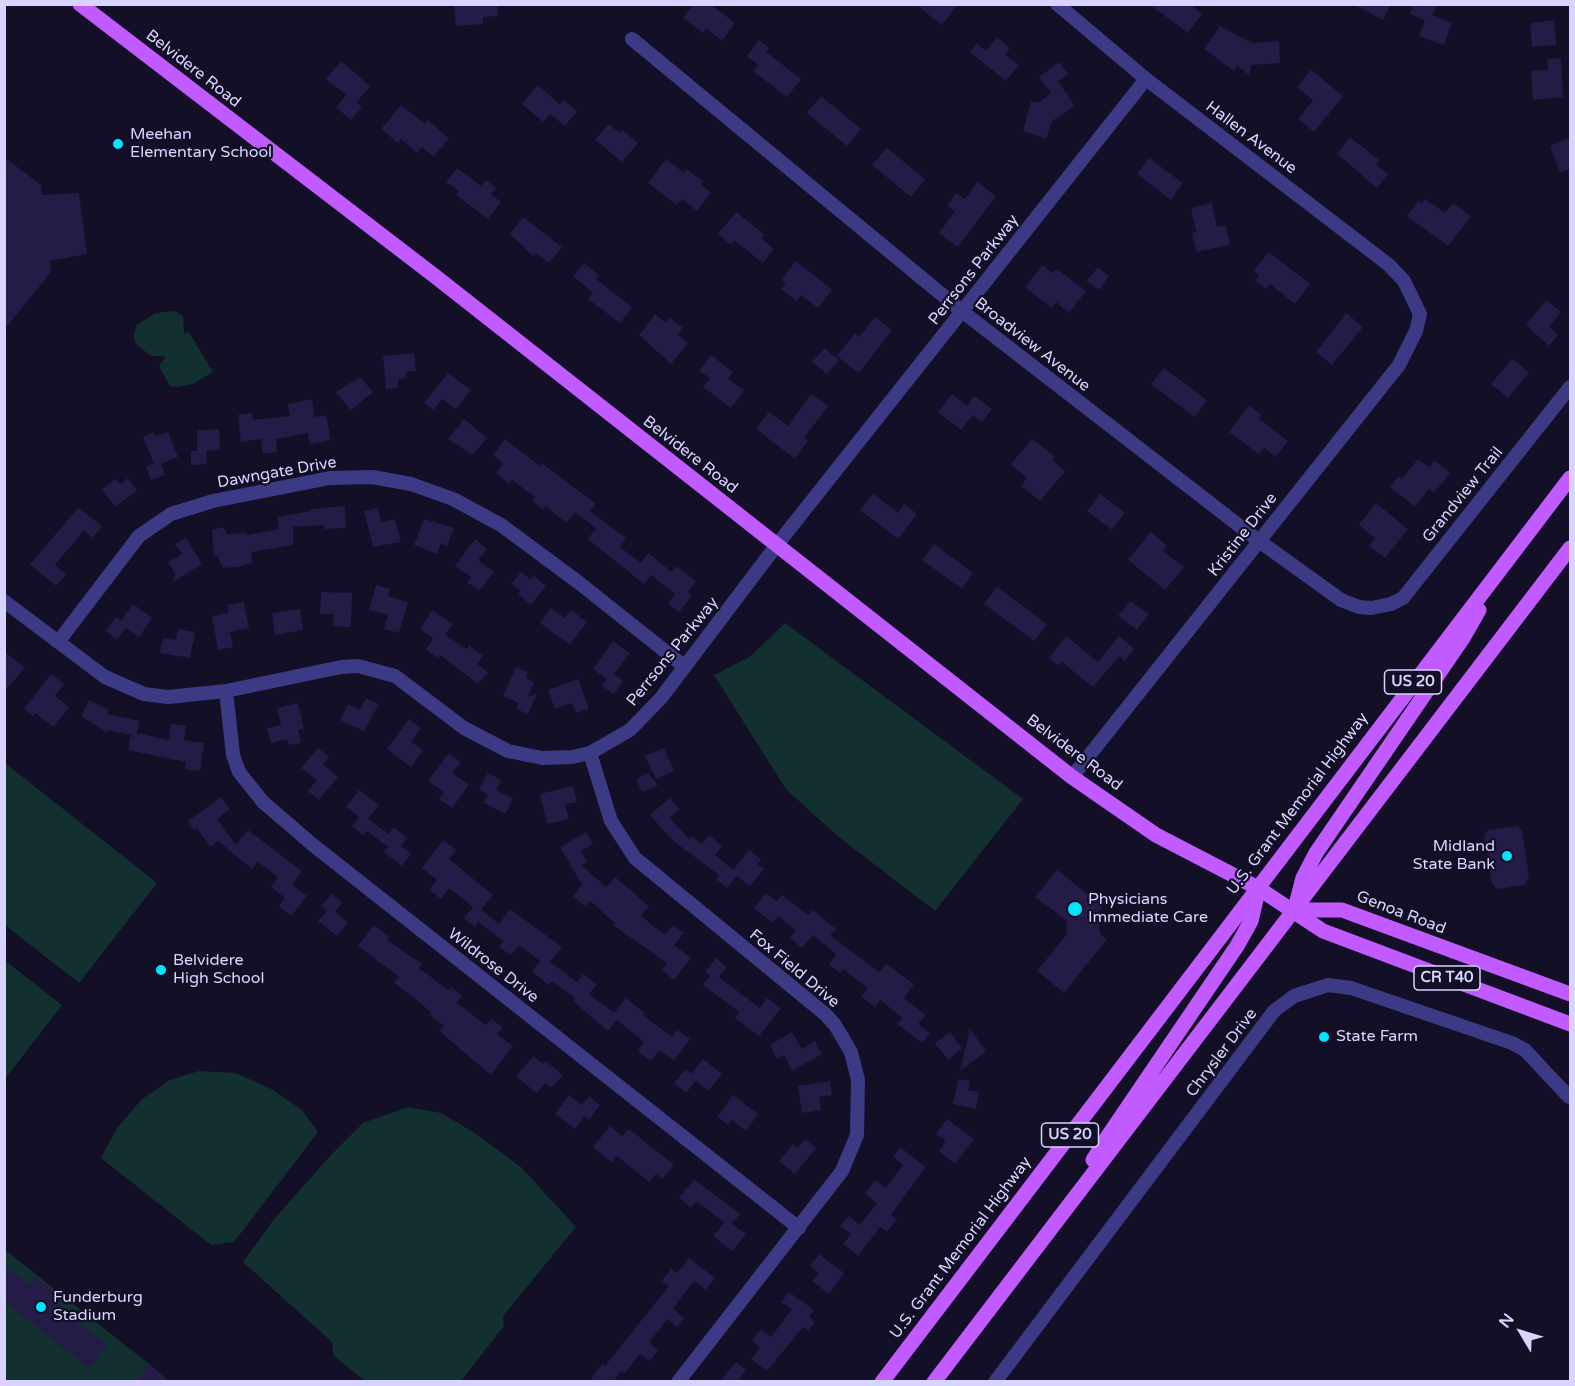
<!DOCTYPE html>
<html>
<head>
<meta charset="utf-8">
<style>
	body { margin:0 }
	#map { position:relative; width:1575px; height:1386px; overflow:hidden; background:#130f26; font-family:"Varela Round",sans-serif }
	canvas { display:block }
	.frame { position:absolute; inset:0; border:6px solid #d9d4ff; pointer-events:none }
	.north { position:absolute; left:1491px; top:1302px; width:60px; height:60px; -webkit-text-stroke:4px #130f26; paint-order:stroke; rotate:308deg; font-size:16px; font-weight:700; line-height:24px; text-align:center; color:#d9d4ff }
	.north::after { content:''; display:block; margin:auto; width:21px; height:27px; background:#d9d4ff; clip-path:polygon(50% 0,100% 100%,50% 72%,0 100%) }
</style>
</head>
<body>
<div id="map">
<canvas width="1575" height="1386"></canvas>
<div class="frame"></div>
<div class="north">N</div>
</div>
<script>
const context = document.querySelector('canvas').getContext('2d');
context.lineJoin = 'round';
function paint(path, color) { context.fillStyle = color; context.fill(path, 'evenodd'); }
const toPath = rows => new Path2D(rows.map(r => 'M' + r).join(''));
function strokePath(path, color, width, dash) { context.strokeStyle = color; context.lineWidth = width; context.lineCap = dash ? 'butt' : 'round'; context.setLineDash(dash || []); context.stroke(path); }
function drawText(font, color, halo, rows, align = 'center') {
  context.font = font + ' "Varela Round",sans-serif'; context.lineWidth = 4.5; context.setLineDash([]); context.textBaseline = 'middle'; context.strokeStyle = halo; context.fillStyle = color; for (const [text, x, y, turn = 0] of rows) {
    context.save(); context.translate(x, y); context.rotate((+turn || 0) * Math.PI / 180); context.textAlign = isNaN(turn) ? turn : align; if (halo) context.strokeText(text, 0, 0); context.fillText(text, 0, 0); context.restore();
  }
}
paint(toPath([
	[175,311,183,316,184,334,189,332,213,372,193,384,177,387,170,386,159,366,166,356,151,356,136,344,133,336,137,325,156,313],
	[785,623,1023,799,935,911,835,834,786,789,714,675,751,656],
	[5,763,157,883,79,983,5,925],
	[4,960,62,1005,5,1079,4,1079],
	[199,1071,236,1073,271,1089,301,1109,318,1132,234,1242,211,1245,101,1158,117,1128,142,1099,170,1080],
	[408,1107,441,1113,473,1132,521,1167,576,1227,503,1316,504,1326,461,1381,365,1381,334,1356,332,1342,243,1262,274,1219,332,1154,363,1123],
	[4,1249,149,1364,165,1378,162,1381,5,1381]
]), '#12302f');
paint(toPath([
	[454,4,497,4,498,16,483,17,483,24,456,26],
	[693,4,710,4,735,23,722,41,706,28,703,33,683,18],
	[915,4,958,4,942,25],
	[1149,4,1190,4,1202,14,1188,33],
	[1353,4,1391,4,1383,20],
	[1414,4,1437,4,1433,15,1452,23,1444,45,1419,36,1425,20,1410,14],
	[1554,20,1556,45,1532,47,1530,23],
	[1220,26,1252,43,1279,41,1280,63,1252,65,1249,75,1237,66,1234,71,1204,49],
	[997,37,1010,48,1005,54,1019,65,1006,81,970,52,977,43,986,51],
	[759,40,769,48,766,52,801,79,787,97,753,71,758,65,747,56],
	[1561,58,1563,97,1533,100,1531,71,1548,70,1547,59],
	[341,61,370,86,357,102,362,107,351,120,336,107,346,95,326,79],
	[1059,62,1068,74,1058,81,1075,106,1052,121,1046,139,1023,131,1031,101,1038,103,1051,93,1039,77],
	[1311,70,1343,96,1314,132,1298,119,1313,100,1297,87],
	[538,85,560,104,564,100,577,111,565,126,550,114,543,122,522,104],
	[821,96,861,129,847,146,807,113],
	[401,105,425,124,428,120,449,138,434,157,422,147,417,153,401,139,398,143,381,129],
	[608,124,620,133,622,130,638,143,622,162,595,140],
	[1350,137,1379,160,1376,165,1388,174,1377,188,1337,154],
	[1570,138,1570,169,1560,173,1550,146],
	[887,148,925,179,911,197,872,165],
	[4,157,41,185,42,195,79,193,87,254,50,261,51,272,4,330],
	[1149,158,1183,183,1171,200,1137,174],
	[666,159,684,173,687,169,703,181,701,184,711,193,697,211,682,199,677,205,648,183],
	[457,168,481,186,486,180,496,188,491,194,501,202,488,219,456,195,459,191,446,182],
	[977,182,996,196,958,247,939,233,955,211,947,206,956,193,965,199],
	[1425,199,1445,213,1453,203,1471,216,1448,246,1407,216,1418,201,1421,203],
	[1212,203,1217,227,1226,225,1230,245,1196,252,1192,233,1196,232,1191,208],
	[736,212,765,235,761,238,774,249,763,263,735,241,731,245,718,234],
	[523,217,562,247,549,263,536,253,533,256,510,234],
	[1269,252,1310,284,1295,304,1270,284,1266,289,1255,281,1259,276,1253,271],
	[796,261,832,290,818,308,801,295,797,301,781,289,786,283,782,279],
	[584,263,599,275,596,279,632,307,620,323,588,299,593,293,573,276],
	[1042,265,1053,273,1057,269,1086,291,1069,313,1056,302,1052,308,1025,287],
	[1098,267,1109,276,1099,290,1087,281],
	[1546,300,1561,312,1549,327,1558,335,1549,346,1526,325],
	[1346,313,1363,327,1332,365,1316,352],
	[655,314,666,323,670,318,683,328,678,335,688,343,671,364,639,335],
	[875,317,892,330,859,373,837,356,855,333,859,337],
	[824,348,839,360,827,374,812,362],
	[414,353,416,371,406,372,407,378,398,379,398,388,386,389,383,356],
	[711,355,733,372,728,379,744,390,731,408,703,387,710,378,699,371],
	[1512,359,1529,372,1508,398,1491,384],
	[1164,368,1207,400,1195,417,1151,384],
	[448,373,471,390,456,409,442,399,433,410,424,403],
	[360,377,373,392,351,410,336,392],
	[811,394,828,406,804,438,808,441,795,459,756,429,769,412,788,426],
	[952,394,967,406,974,396,992,409,982,422,973,415,961,430,938,412],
	[312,399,315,417,326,415,331,440,310,444,308,433,276,439,277,452,263,454,261,439,241,442,238,415,252,413,253,420,290,416,288,404],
	[1249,405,1262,415,1259,419,1288,441,1276,457,1264,448,1259,454,1229,432],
	[464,419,487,438,473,455,448,439],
	[219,429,220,450,206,451,207,464,191,465,191,451,197,451,197,430],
	[154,432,156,436,168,432,178,457,161,464,165,475,151,480,146,467,154,464,143,437],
	[505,439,540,466,542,463,596,504,590,511,626,538,620,547,641,563,648,553,672,572,677,566,696,581,688,592,692,596,679,612,668,604,675,594,651,575,644,584,588,539,596,528,575,512,566,523,546,506,543,510,532,501,535,497,512,480,509,484,496,473,503,463,493,455],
	[1032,439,1055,457,1052,460,1065,471,1040,501,1021,486,1027,478,1011,464],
	[1418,459,1429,467,1435,461,1450,473,1434,493,1429,489,1415,507,1390,487,1399,476,1402,479],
	[128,478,137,490,115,507,102,489,116,479,120,484],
	[873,494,898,513,904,504,917,514,898,539,860,510],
	[1100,494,1125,513,1112,530,1087,511],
	[1376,503,1408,529,1385,558,1369,546,1375,538,1359,525],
	[345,506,346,528,324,529,324,525,293,527,293,545,251,552,252,563,237,567,223,568,217,555,214,557,212,530,224,527,227,534,246,533,247,535,279,529,277,517,311,511,311,509],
	[78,508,102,526,93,538,84,530,55,565,66,574,56,586,30,564],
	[378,508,381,522,395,519,401,542,373,547,364,511],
	[424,519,454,528,447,546,441,543,437,554,414,545],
	[1151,532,1167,546,1163,551,1184,567,1165,590,1128,560],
	[186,537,202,564,173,582,175,573,168,562,182,554,175,544],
	[475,539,487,549,478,560,494,572,479,591,467,582,471,577,455,566],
	[934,544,973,573,962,589,922,560],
	[521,572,530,579,533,575,546,586,531,605,518,594,521,591,511,584],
	[376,585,390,589,388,596,408,602,399,633,384,629,388,615,369,610],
	[997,587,1047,624,1034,641,984,604],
	[321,592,352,593,351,627,333,626,334,614,320,614],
	[1130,601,1149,614,1137,630,1118,616],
	[244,602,249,628,230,632,233,647,218,650,212,616,229,613,227,605],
	[133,604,152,618,139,637,126,628,117,640,106,631,116,617,121,620],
	[551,608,565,618,571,610,587,622,570,645,540,623],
	[300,609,303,630,275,635,272,613],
	[432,610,453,624,445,635,467,649,469,645,483,656,477,664,488,672,478,684,440,655,438,658,426,650,433,638,420,629],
	[178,629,195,632,190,658,160,653,163,638,176,640],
	[1066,636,1098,662,1119,636,1134,649,1125,661,1119,656,1093,687,1062,662,1059,666,1049,658],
	[613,641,630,653,614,674,623,681,614,694,602,686,606,679,593,669],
	[4,651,25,668,4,692],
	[516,667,528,672,526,678,534,682,528,697,537,694,528,714,516,709,519,703,503,696],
	[51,674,64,684,55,696,69,707,54,727,35,713,33,716,24,709],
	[578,679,589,709,576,713,572,703,555,709,548,690],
	[366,698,379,704,364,731,340,720,348,704,360,710],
	[89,700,109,710,107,714,140,721,137,733,169,740,171,724,186,726,184,740,204,743,200,771,185,769,186,762,128,750,131,735,108,730,107,733,81,716],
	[298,703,304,729,298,730,301,743,289,745,287,739,271,743,267,728,281,725,277,708],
	[409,719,421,728,411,742,423,750,411,767,387,749],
	[318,748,329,757,323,764,338,777,319,800,308,791,317,780,301,768],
	[664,748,674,771,656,779,645,756],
	[449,753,461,762,452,773,469,785,452,808,439,799,444,792,428,781],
	[488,773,501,780,496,790,513,799,505,814,484,803,488,795,479,790],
	[648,773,658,785,642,792,636,779],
	[573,786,577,802,565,804,569,819,547,824,540,794],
	[359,790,379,805,368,819,388,834,394,827,407,838,401,846,411,854,402,866,384,852,388,847,367,831,363,835,352,826,359,817,346,807],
	[221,797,230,809,217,819,236,845,248,830,302,871,292,885,307,896,291,916,279,906,285,898,271,887,278,877,258,862,252,869,218,841,210,847,197,828,194,830,188,821],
	[670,798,680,809,670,818,689,839,691,836,702,844,709,835,722,846,715,855,733,870,749,850,761,859,757,864,764,869,750,886,737,876,727,888,716,879,719,875,672,840,650,815],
	[1518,826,1522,831,1529,876,1525,885,1497,889,1492,884,1484,836,1488,830],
	[586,832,593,844,581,851,587,862,581,865,606,887,615,877,649,906,641,916,665,935,673,925,684,933,674,945,691,958,674,980,662,970,667,963,613,925,615,923,590,901,585,906,573,896,582,885,560,847],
	[443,840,456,850,449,859,493,895,481,910,499,924,510,909,562,947,550,962,577,982,583,974,597,984,589,994,614,1013,626,998,645,1013,643,1015,672,1037,677,1030,690,1039,674,1061,659,1050,651,1061,638,1051,644,1042,617,1020,608,1031,573,1001,575,998,552,981,549,985,532,972,540,961,519,945,511,955,499,947,503,941,478,922,475,927,464,918,473,907,449,888,441,899,429,890,437,880,422,868],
	[1057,870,1103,906,1098,913,1100,934,1107,939,1064,993,1037,971,1067,934,1066,920,1035,897],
	[766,893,777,901,782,895,808,915,813,910,836,929,830,936,880,972,886,964,914,984,904,998,926,1015,918,1024,930,1033,922,1043,897,1024,903,1018,880,1000,875,1007,861,996,868,988,843,969,840,973,829,965,836,954,813,935,802,948,790,938,796,930,778,916,773,923,754,908],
	[332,894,342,902,335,912,348,923,337,936,318,921,327,911,321,906],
	[374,925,389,936,387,940,422,964,419,968,448,990,451,987,462,996,457,1003,486,1025,491,1019,503,1028,497,1034,513,1046,491,1075,439,1031,444,1026,429,1014,431,1012,394,982,399,977,358,946],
	[716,958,727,967,719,977,732,987,760,1008,767,998,781,1008,759,1036,735,1018,739,1012,703,985,710,976,705,972],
	[970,1029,986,1051,960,1071],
	[792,1032,802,1049,815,1041,822,1054,792,1071,784,1055,777,1059,770,1045],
	[950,1032,962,1048,948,1060,935,1043],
	[533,1056,543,1064,546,1061,563,1075,552,1088,545,1083,537,1093,516,1077],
	[703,1059,722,1074,708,1091,696,1080,686,1093,674,1083,686,1069,691,1074],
	[958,1079,970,1081,968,1090,979,1092,976,1109,953,1104],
	[830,1081,832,1095,819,1097,821,1110,802,1113,798,1086],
	[569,1095,582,1105,589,1096,600,1105,589,1120,585,1116,575,1129,555,1114],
	[733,1095,758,1114,746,1131,732,1120,728,1125,717,1117],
	[947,1119,974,1139,955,1164,939,1151,946,1141,936,1134],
	[610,1126,622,1136,629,1129,674,1165,662,1179,656,1174,649,1182,617,1156,612,1163,593,1147],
	[805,1139,816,1148,795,1174,779,1161,793,1144,797,1148],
	[900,1147,926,1167,891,1215,897,1219,887,1232,880,1227,858,1256,843,1244,851,1234,840,1226,849,1216,860,1225,877,1203,865,1194,875,1180,886,1188,903,1165,893,1157],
	[694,1179,740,1214,732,1224,746,1234,732,1251,713,1236,724,1223,697,1201,691,1208,679,1198],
	[819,1254,844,1273,829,1294,812,1281,819,1273,810,1266],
	[689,1258,715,1278,706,1290,694,1281,673,1308,684,1318,677,1327,668,1319,649,1342,658,1350,650,1361,640,1354,625,1373,621,1371,613,1382,589,1382,602,1364,605,1366,669,1286,662,1281,671,1268,677,1273],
	[4,1265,30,1285,36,1278,62,1298,57,1305,107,1345,89,1368,4,1301],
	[789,1292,814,1310,809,1317,815,1322,808,1331,803,1327,767,1371,751,1359,760,1348,752,1341,761,1329,771,1337,792,1309,781,1302],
	[736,1362,746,1370,737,1382,719,1382],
	[149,1365,170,1382,136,1382]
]), '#241b47');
strokePath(toPath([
	[1057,4,1146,79,1389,265,1404,281,1420,314,1416,331,1399,365,1072,777],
	[632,39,963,312,1259,541,1341,600,1359,607,1371,608,1391,604,1403,598,1570,387],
	[4,601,105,677,144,694,168,697,226,691,341,667,358,666,395,676,464,728,508,751,542,758,572,757,590,753,630,730,661,698,776,546,1146,79],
	[58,642,139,536,171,514,213,501,330,478,372,477,411,484,453,499,501,525,578,582,685,667],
	[226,691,233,755,239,772,263,802,313,845,799,1228],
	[590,753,611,821,635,858,825,1014,835,1025,851,1052,858,1080,857,1135,842,1171,678,1382],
	[995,1382,1274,1011,1294,996,1328,985,1351,988,1512,1043,1525,1050,1569,1097]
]), '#3d3a85', 14);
strokePath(toPath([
	[80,4,436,277,1072,777,1156,835,1258,888,1323,931,1570,1024],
	[1297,901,1303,878,1316,853,1463,638,1479,610],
	[1294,910,1342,910,1570,994],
	[1093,1160,1108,1136,1237,946,1251,921,1258,891],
	[882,1382,1570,478],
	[934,1382,1570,548]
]), '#c25bff', 15);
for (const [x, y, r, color] of [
	[118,144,6,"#00e5ff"],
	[1507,856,6,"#00e5ff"],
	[1075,909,8,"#00e5ff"],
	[161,970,6,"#00e5ff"],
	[1324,1037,6,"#00e5ff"],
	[41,1307,6,"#00e5ff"]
]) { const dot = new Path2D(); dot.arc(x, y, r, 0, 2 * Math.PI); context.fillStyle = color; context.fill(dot); strokePath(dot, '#130f26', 2); }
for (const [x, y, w] of [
	[1413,682,57],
	[1447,978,66],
	[1070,1135,57]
]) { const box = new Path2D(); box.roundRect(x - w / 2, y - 12, w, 24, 4.5); context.fillStyle = '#130f26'; context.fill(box); strokePath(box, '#d9d4ff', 1.5); }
drawText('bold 15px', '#d9d4ff', null, [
	["US 20",1413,682],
	["CR T40",1447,978],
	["US 20",1070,1135]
]);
drawText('16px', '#d9d4ff', '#130f26', [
	["Belvidere Road",193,69,38],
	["Hallen Avenue",1251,138,37],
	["Perrsons Parkway",974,270,-52],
	["Broadview Avenue",1032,345,38],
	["Belvidere Road",690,455,38],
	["Dawngate Drive",277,473,-10],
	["Grandview Trail",1463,495,-51],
	["Kristine Drive",1243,535,-52],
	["Perrsons Parkway",673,652,-51],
	["Belvidere Road",1074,753,37],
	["U.S. Grant Memorial Highway",1298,804,-53],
	["Genoa Road",1401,913,21],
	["Wildrose Drive",493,966,38],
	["Fox Field Drive",794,969,40],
	["Chrysler Drive",1222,1053,-53],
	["U.S. Grant Memorial Highway",961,1248,-53]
]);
drawText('16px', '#d9d4ff', '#130f26', [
	["Meehan",130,135],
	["Elementary School",130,153],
	["Midland",1495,847,"right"],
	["State Bank",1495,865,"right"],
	["Physicians",1088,900],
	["Immediate Care",1088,918],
	["Belvidere",173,961],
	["High School",173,979],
	["State Farm",1336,1037],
	["Funderburg",53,1298],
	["Stadium",53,1316]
], 'left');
</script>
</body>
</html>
